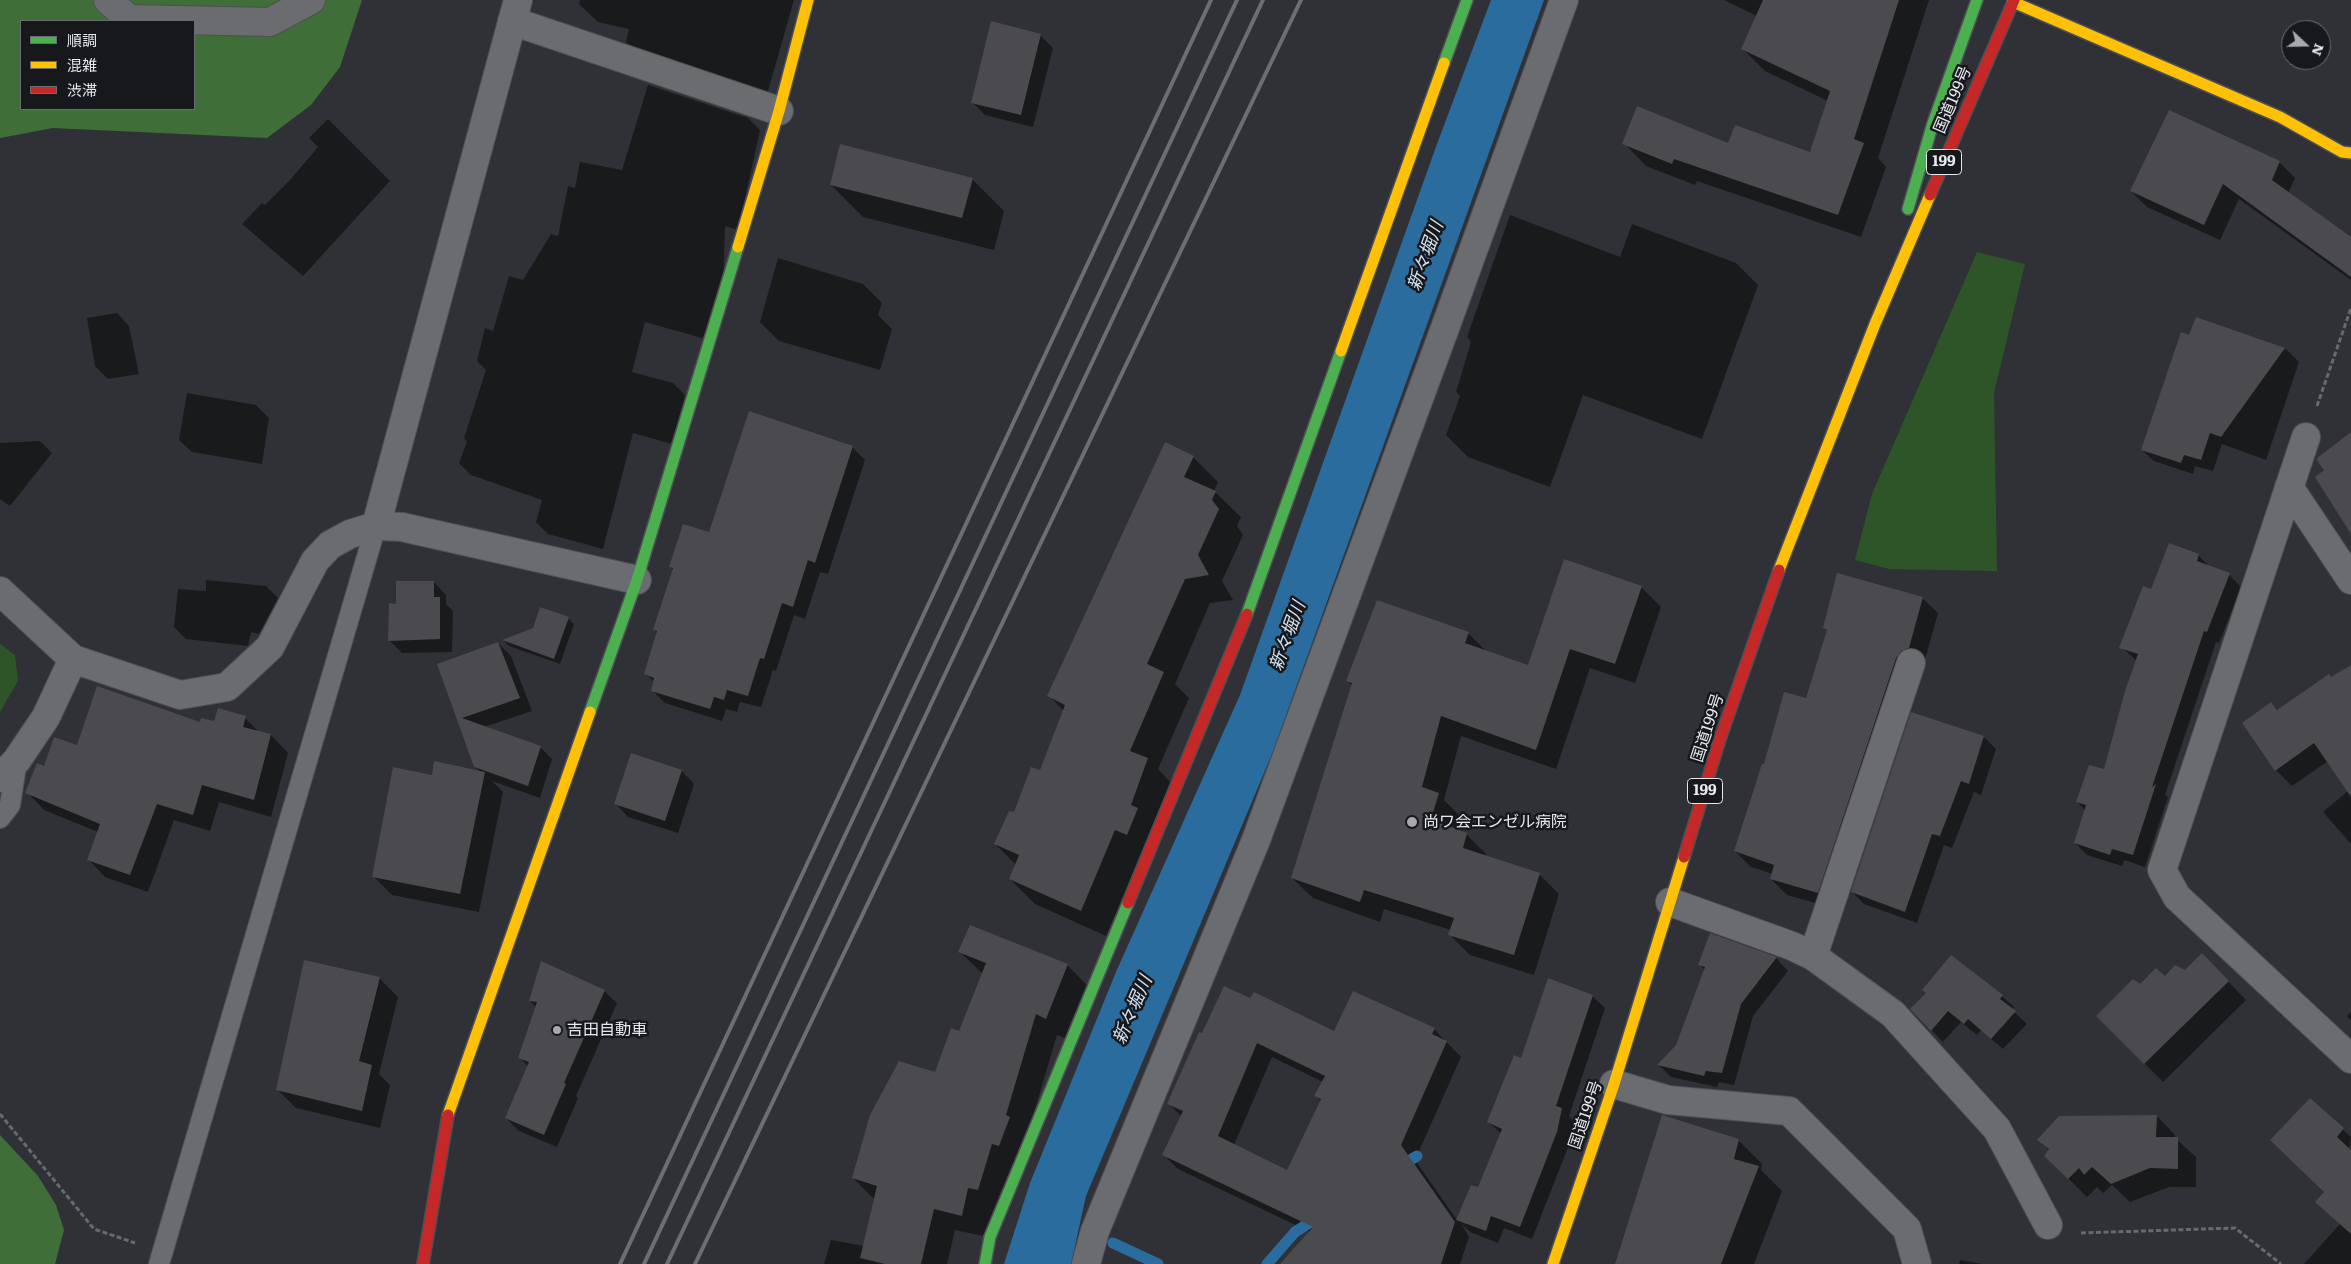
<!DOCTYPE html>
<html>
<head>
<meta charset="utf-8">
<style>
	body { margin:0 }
	#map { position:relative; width:2351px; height:1264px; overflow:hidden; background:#303136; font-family:Literata,"Noto Sans JP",serif }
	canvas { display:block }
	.legend { position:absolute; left:20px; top:20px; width:175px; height:90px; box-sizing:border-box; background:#16181c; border:1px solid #6a6c71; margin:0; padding:6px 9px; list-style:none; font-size:15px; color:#e7e9f0 }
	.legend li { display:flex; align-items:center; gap:10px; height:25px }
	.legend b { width:25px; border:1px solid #6a6c71 }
	.north { position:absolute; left:2281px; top:20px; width:50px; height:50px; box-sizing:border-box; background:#16181c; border:1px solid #6a6c71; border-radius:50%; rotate:111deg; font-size:14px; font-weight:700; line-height:20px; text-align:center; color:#e7e9f0 }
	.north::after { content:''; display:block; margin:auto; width:18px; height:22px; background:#a7a9af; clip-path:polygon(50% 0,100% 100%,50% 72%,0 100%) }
</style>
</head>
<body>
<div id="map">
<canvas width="2351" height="1264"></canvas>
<ul class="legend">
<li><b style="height:6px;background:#4caf50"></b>順調</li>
<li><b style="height:6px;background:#ffc107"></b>混雑</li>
<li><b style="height:6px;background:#c62828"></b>渋滞</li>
</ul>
<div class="north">N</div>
</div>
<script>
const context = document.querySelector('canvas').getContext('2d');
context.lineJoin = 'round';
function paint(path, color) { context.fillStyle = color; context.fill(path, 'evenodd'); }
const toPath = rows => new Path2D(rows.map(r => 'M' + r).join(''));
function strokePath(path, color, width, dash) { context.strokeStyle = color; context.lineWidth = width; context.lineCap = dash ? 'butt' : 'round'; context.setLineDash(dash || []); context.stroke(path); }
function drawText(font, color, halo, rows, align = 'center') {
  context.font = font + ' Literata,"Noto Sans JP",serif'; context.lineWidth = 5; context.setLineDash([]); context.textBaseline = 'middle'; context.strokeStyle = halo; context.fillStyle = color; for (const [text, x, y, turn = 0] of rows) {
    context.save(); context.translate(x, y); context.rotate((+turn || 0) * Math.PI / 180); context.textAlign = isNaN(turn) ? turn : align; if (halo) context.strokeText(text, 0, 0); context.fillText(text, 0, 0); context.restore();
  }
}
paint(toPath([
	[1977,252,2025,264,1994,393,1997,571,1889,569,1855,560,1872,494],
	[0,644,15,655,18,681,0,712]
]), '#2d5528');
paint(toPath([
	[0,0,362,0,340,67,311,105,267,138,53,128,0,138],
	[21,21,194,21,194,109,21,109],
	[0,1135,38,1176,56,1205,64,1230,55,1264,0,1264]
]), '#3f6e38');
paint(toPath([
	[1491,0,1544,0,1272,754,1086,1196,1071,1264,1004,1264,1030,1183,1116,972,1240,695,1437,144]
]), '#2b6c9f');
paint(toPath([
	[580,0,794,0,766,98,639,55,626,42,629,29,598,22,579,4],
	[1724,0,1929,0,1878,158,1886,167,1861,237,1697,181,1695,185,1646,166,1624,143,1729,145,1811,153,1828,101,1765,71,1742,48,1757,16],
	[1040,35,1053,48,1033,127,985,115,972,102],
	[648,85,748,118,760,130,738,230,725,226,723,293,709,340,645,322,632,372,673,383,685,395,672,444,633,433,603,549,548,534,536,522,542,500,471,475,459,463,467,442,464,438,486,370,477,361,485,328,493,331,509,276,523,280,551,234,558,236,568,186,575,188,580,162,622,170],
	[328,119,390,181,303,276,242,224,262,203,265,205,290,180,318,147,309,138],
	[2279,162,2295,178,2288,193,2351,239,2351,280,2239,199,2220,240,2147,207,2131,191],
	[972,179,1004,211,994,250,863,217,831,185],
	[1510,215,1620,257,1632,224,1736,263,1758,285,1702,439,1583,395,1550,487,1468,457,1446,435,1460,396,1456,392,1471,342,1467,337],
	[778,258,863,284,882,303,878,315,892,329,880,370,779,341,760,322],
	[117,313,129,326,139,374,108,379,95,366,87,318],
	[2197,319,2287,350,2299,362,2266,460,2222,444,2213,471,2195,466,2193,474,2154,461,2142,450],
	[187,393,256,405,269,418,262,464,192,452,179,440],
	[40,441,52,453,10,506,0,499,0,443],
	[852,447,865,460,828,574,820,572,805,619,794,615,776,671,773,670,761,707,740,702,737,712,726,709,722,721,665,703,652,690,654,682,645,673,658,634,654,630,673,570,671,567,710,534],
	[1193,457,1218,482,1214,491,1241,517,1237,526,1243,535,1222,581,1233,600,1210,603,1175,684,1189,698,1158,769,1172,784,1106,936,1035,904,1010,879,1016,865,995,844,1040,772,1064,711,1049,696],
	[2170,544,2199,556,2211,568,2229,575,2241,587,2219,643,2216,642,2165,795,2168,797,2145,867,2124,860,2122,866,2087,855,2075,843,2085,810,2077,802,2105,770,2137,661,2121,647,2152,591],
	[206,580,266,586,278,598,259,634,251,632,248,646,186,639,174,627,178,589,206,591],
	[434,582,446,595,446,604,453,611,452,652,402,653,389,640],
	[1641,587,1661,607,1635,683,1590,668,1556,769,1461,736,1444,800,1458,814,1454,829,1466,834,1486,854,1486,857,1539,874,1559,894,1534,975,1470,955,1450,935,1451,930,1384,909,1380,922,1313,898,1292,878,1353,686,1348,681,1468,633,1488,653,1529,667],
	[1922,598,1938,613,1924,663,1833,908,1787,895,1771,879,1773,874,1751,867,1735,851,1765,766,1806,700,1828,631,1824,628],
	[568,618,574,624,560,664,509,646,504,641],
	[498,643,511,656,532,711,484,727,540,747,552,759,540,798,492,781,503,792,479,912,392,895,373,876,433,776,481,772,475,767,439,665],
	[2351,666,2351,844,2323,812,2348,791,2328,761,2292,786,2276,770,2271,703,2279,711],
	[245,718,260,733,271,735,288,753,271,817,219,802,210,831,174,820,148,892,105,877,88,859,98,832,44,810,27,792,45,767,78,747,201,723],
	[1984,737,1996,749,1981,795,1974,792,1952,848,1944,845,1917,923,1864,904,1852,892],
	[632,755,682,771,694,784,678,833,628,817,616,804],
	[1710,935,1776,958,1788,971,1753,1016,1734,1085,1719,1082,1717,1087,1671,1077,1659,1065,1678,1046,1705,970,1700,965],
	[960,952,1067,965,1088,986,1067,1039,1057,1035,1027,1136,983,1236,955,1230,947,1264,824,1264,831,1240,864,1246,874,1199,853,1178,936,1074,960,1032,983,974],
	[2202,955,2246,1000,2163,1082,2098,1016,2140,986,2185,972],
	[379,978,398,997,379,1074,390,1085,380,1128,296,1108,277,1089],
	[604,991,617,1003,576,1096,578,1098,557,1147,519,1131,506,1118,528,1066,520,1058,536,1007,530,1001],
	[1927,993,2002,996,2014,1007,2012,1010,2027,1024,2003,1049,1981,1030,1977,1035,1961,1022,1943,1042,1911,1009],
	[1592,996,1605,1008,1569,1116,1574,1122,1569,1145,1532,1239,1504,1228,1498,1243,1470,1232,1461,1223,1469,1237,1460,1264,1282,1264,1310,1232,1178,1169,1164,1155,1182,1117,1169,1104,1200,1034,1434,1029,1461,1057,1415,1160,1457,1220,1479,1188,1501,1134,1489,1122,1521,1060],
	[1272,1057,1323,1082,1316,1096,1321,1101,1288,1172,1234,1145],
	[2351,1012,2351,1021,2347,1016],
	[2310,1100,2351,1137,2349,1150,2351,1152,2351,1264,2304,1264,2340,1224,2326,1192],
	[2157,1116,2175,1135,2175,1138,2196,1157,2196,1187,2169,1187,2130,1202,2112,1185,2103,1193,2097,1187,2087,1197,2046,1156,2050,1151,2039,1140],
	[1738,1140,1762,1164,1761,1170,1782,1191,1754,1264,1616,1264],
	[1960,1260,1982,1264,1959,1264]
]), '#0007');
strokePath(toPath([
	[1399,1167,1417,1156],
	[1113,1243,1158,1264],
	[1267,1264,1295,1232,1320,1216]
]), '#2b6c9f', 11);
paint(toPath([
	[1763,0,1899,0,1854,139,1864,143,1838,215,1674,159,1672,164,1622,144,1637,106,1728,143,1735,125,1810,152,1830,91,1741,49],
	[991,21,1041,34,1021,115,971,103],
	[2169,110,2280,161,2272,180,2351,237,2351,277,2223,184,2204,225,2130,191],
	[840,144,973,178,962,218,830,185],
	[2196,317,2285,348,2221,437,2210,433,2201,460,2184,455,2181,463,2141,450,2181,332,2189,335],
	[749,411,853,446,815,563,808,560,793,607,782,603,764,659,760,658,748,696,727,690,724,700,714,697,710,709,651,691,654,678,644,674,657,631,653,630,673,568,669,567,683,524,709,532],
	[2351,432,2351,534,2315,477,2324,470,2316,459],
	[1165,442,1194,456,1184,477,1216,491,1212,500,1219,509,1198,555,1209,575,1185,579,1147,664,1164,672,1130,751,1148,758,1131,805,1138,808,1127,835,1115,830,1081,911,1009,879,1019,855,994,844,1009,811,1014,812,1031,767,1040,770,1065,705,1047,696],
	[2169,543,2199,554,2197,561,2230,573,2207,632,2204,631,2152,787,2156,784,2133,855,2112,849,2110,855,2074,843,2086,805,2076,802,2089,765,2104,769,2125,691,2138,654,2119,648,2143,586,2151,589],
	[1564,559,1642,586,1615,664,1570,649,1536,750,1441,716,1422,787,1439,793,1431,819,1467,833,1463,848,1540,873,1514,955,1448,935,1454,918,1364,890,1360,902,1291,878,1352,683,1346,681,1377,600,1469,632,1465,643,1528,665],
	[1837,573,1923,597,1909,648,1901,651,1896,658,1818,893,1770,879,1774,865,1734,851,1762,764,1764,764,1784,692,1806,698,1827,630,1823,628],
	[396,581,434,581,434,597,440,597,440,639,388,641,389,603,396,604],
	[540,607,569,617,554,659,502,640,533,628],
	[498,642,520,698,462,718,541,746,528,786,474,767,437,664],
	[2351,665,2351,797,2314,743,2275,771,2242,723,2271,702,2277,710,2329,674,2331,677],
	[97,686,200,722,201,718,214,721,218,708,246,716,243,727,271,734,254,800,202,785,193,815,157,804,130,875,87,860,100,824,25,793,37,763,44,766,54,737,77,745],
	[1911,712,1984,736,1969,784,1961,781,1940,836,1932,834,1905,912,1851,892],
	[631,753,682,770,665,821,614,804],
	[434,761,485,772,460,894,372,877,393,767,432,775],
	[970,925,1068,964,1046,1019,1036,1014,1006,1115,1010,1117,999,1146,992,1144,978,1190,968,1188,962,1216,934,1209,921,1264,885,1264,860,1258,877,1186,852,1178,870,1115,899,1061,935,1072,951,1028,959,1031,986,963,958,952],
	[1710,933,1777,957,1741,1004,1722,1073,1706,1071,1704,1076,1657,1065,1676,1045,1705,967,1698,965],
	[2202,953,2229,981,2144,1064,2096,1016,2133,979,2140,984,2156,968,2165,976,2175,965,2185,970],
	[1951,955,2003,995,2000,999,2016,1011,1991,1039,1968,1019,1964,1024,1948,1011,1931,1031,1910,1009,1926,993,1922,990],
	[304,960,380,977,359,1061,372,1065,362,1111,276,1090],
	[541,961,605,990,564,1083,566,1084,544,1135,505,1118,529,1062,518,1058,537,1002,529,1001],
	[1548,978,1593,995,1556,1106,1562,1108,1557,1132,1520,1227,1491,1216,1486,1231,1456,1220,1471,1185,1478,1187,1502,1129,1487,1122,1514,1055,1521,1058],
	[1224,986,1250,998,1254,992,1334,1031,1353,991,1435,1028,1432,1034,1447,1041,1401,1145,1455,1222,1441,1264,1280,1264,1313,1227,1162,1155,1183,1111,1167,1104,1199,1032,1202,1033],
	[1257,1043,1325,1076,1314,1096,1321,1099,1287,1170,1218,1136],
	[2310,1098,2344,1128,2337,1137,2351,1150,2351,1234,2315,1202,2324,1192,2270,1140],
	[1662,1115,1739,1139,1734,1159,1759,1166,1721,1264,1615,1264],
	[2157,1115,2156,1137,2178,1137,2178,1169,2150,1168,2111,1184,2092,1167,2084,1175,2079,1168,2068,1179,2044,1156,2049,1149,2037,1140,2059,1116]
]), '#4b4a4e');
const lane = toPath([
	[0,818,10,805,17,760],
	[159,1264,376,526]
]);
const street = toPath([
	[108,0,129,19,270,22,311,0],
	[512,21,779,111],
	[2306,437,2162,870,2177,897,2351,1059],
	[2289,487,2351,580],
	[376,526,518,0],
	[0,591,73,659,180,695,227,687,270,647,315,561,330,545,350,534,376,526,402,527,637,580],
	[0,778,17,760,46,717,73,659],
	[1670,902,1792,946,1813,956,1893,1014,1997,1129,2048,1225],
	[1813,956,1911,663],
	[1614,1084,1668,1100,1789,1111,1907,1229,1917,1264],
	[1086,1264,1095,1231,1256,840,1445,328,1564,0]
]);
const fast = toPath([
	[1444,63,1467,0],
	[1908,209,1933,123,1977,0],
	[1247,614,1341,351],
	[590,712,637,580,738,247],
	[985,1264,990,1237,1128,903]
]);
const slow = toPath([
	[2013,2,2280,117,2342,152,2351,153],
	[738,247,779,111,808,0],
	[1341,351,1444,63],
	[1779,570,1875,324,1930,195],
	[448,1115,590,712],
	[1553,1264,1614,1084,1684,857]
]);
const jam = toPath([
	[1930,195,2014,0],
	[1684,857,1720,739,1779,570],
	[1128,903,1247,614],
	[423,1264,448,1115]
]);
strokePath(lane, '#4e4f54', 22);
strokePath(street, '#4e4f54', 30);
strokePath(fast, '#4e4f54', 14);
strokePath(slow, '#4e4f54', 14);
strokePath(jam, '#4e4f54', 14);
strokePath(toPath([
	[2317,406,2351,308],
	[0,1114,94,1229,135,1243],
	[2081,1233,2235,1228,2281,1264]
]), '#68696d', 3, [5, 2.5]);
strokePath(lane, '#6b6c70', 20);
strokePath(street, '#6b6c70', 28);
strokePath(fast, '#4caf50', 11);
strokePath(slow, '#ffc107', 11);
strokePath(jam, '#c62828', 11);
strokePath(toPath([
	[620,1264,1211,0],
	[644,1264,1237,0],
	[667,1264,1263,0],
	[695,1264,1301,0]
]), '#6d6e72', 4);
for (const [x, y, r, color] of [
	[1412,822,6,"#a7a9af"],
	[557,1030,5,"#a7a9af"]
]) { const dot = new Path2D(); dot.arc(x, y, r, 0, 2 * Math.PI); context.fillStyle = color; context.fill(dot); strokePath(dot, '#16181c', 2); }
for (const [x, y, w] of [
	[1944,162,35],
	[1705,791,35]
]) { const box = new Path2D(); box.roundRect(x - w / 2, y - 12.5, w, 25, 4); context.fillStyle = '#16181c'; context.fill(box); strokePath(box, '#e7e9f0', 1); }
drawText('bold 15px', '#e7e9f0', null, [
	["199",1944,162],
	["199",1705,791]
]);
drawText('16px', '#e7e9f0', '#16181c', [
	["国道199号",1953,100,-67],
	["国道199号",1708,728,-72],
	["国道199号",1586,1115,-71]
]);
drawText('16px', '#e7e9f0', '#16181c', [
	["尚ワ会エンゼル病院",1423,822],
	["吉田自動車",567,1030]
], 'left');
drawText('italic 18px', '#d3e4f4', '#16181c', [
	["新々堀川",1426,256,-70],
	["新々堀川",1288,636,-70],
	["新々堀川",1133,1010,-67]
]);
</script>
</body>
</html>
